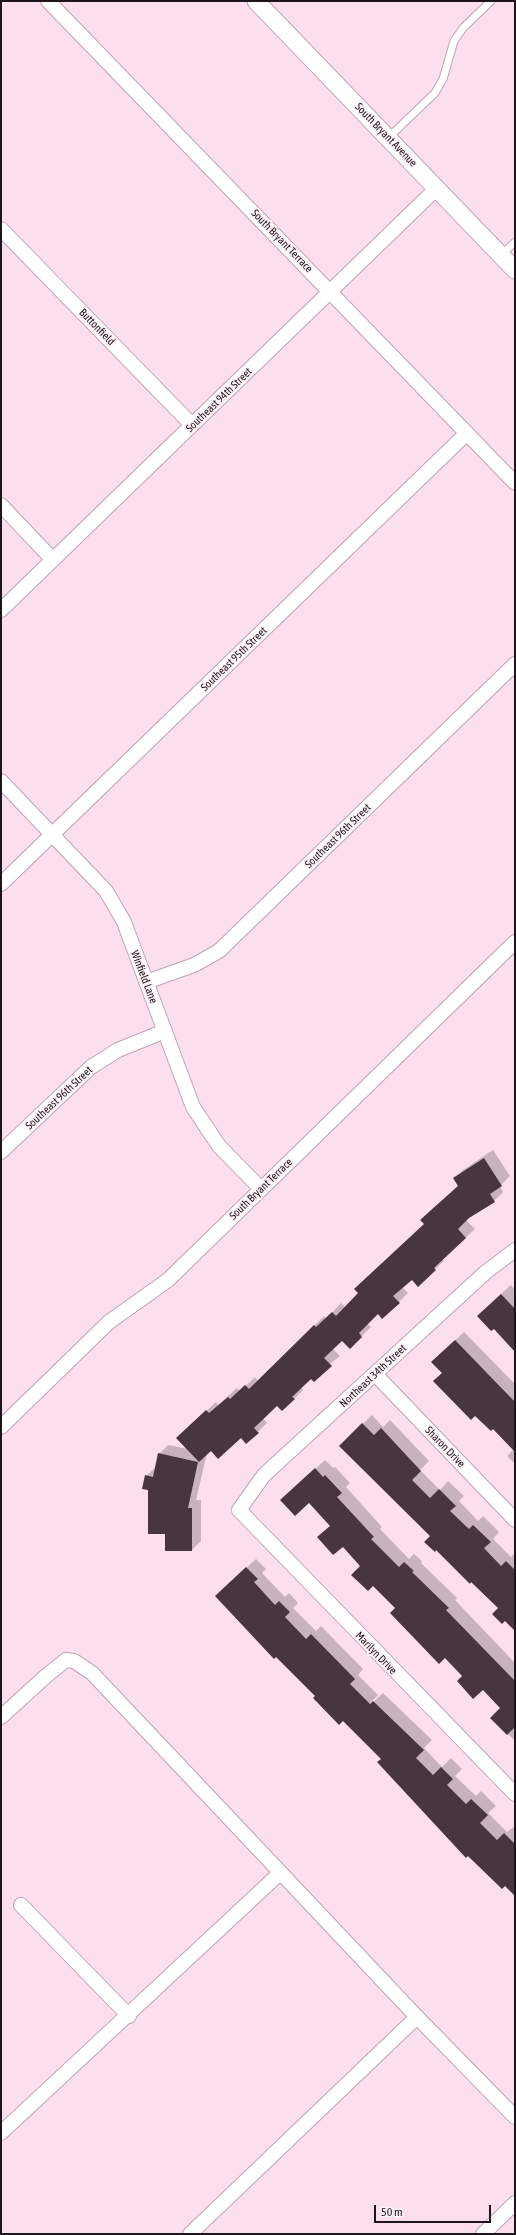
<!DOCTYPE html>
<html>
<head>
<meta charset="utf-8">
<style>
	body { margin:0 }
	#map { position:relative; width:516px; height:2235px; overflow:hidden; background:#fbdfef; font-family:"Asap Condensed",sans-serif }
	canvas { display:block }
	.frame { position:absolute; inset:0; border:2px solid #1e151b; pointer-events:none }
	.scale { position:absolute; left:374px; top:2205px; width:117px; height:18px; box-sizing:border-box; border:2px solid #1e151b; border-top:0; padding-left:5px; font-size:12px; line-height:14px; white-space:nowrap; color:#1e151b; -webkit-text-stroke:3px #fdf2f8; paint-order:stroke }
</style>
</head>
<body>
<div id="map">
<canvas width="516" height="2235"></canvas>
<div class="frame"></div>
<div class="scale">50 m</div>
</div>
<script>
const context = document.querySelector('canvas').getContext('2d');
context.lineJoin = 'round';
function paint(path, color) { context.fillStyle = color; context.fill(path, 'evenodd'); }
const toPath = rows => new Path2D(rows.map(r => 'M' + r).join(''));
function strokePath(path, color, width, dash) { context.strokeStyle = color; context.lineWidth = width; context.lineCap = dash ? 'butt' : 'round'; context.setLineDash(dash || []); context.stroke(path); }
function drawText(font, color, halo, rows, align = 'center') {
  context.font = font + ' "Asap Condensed",sans-serif'; context.lineWidth = 4; context.setLineDash([]); context.textBaseline = 'middle'; context.strokeStyle = halo; context.fillStyle = color; for (const [text, x, y, turn = 0] of rows) {
    context.save(); context.translate(x, y); context.rotate((+turn || 0) * Math.PI / 180); context.textAlign = isNaN(turn) ? turn : align; if (halo) context.strokeText(text, 0, 0); context.fillText(text, 0, 0); context.restore();
  }
}
paint(toPath([
	[493,1150,510,1176,500,1186,503,1192,494,1201,466,1220,475,1229,442,1259,444,1261,435,1269,412,1278,402,1287,408,1293,399,1302,378,1313,367,1323,371,1327,350,1348,342,1340,333,1349,340,1356,301,1387,303,1390,294,1399,277,1405,263,1418,267,1423,246,1443,241,1437,211,1450,207,1453,196,1500,201,1500,201,1541,192,1550,166,1550,166,1532,149,1489,146,1476,156,1467,159,1454,168,1445,188,1449,187,1429,216,1402,218,1405,237,1388,240,1391,255,1377,258,1381,324,1316,326,1319,341,1303,345,1307,425,1224,430,1211,458,1186,454,1179,463,1170],
	[511,1285,515,1290,515,1350,487,1307],
	[464,1332,515,1384,515,1464,507,1456,514,1449,443,1373,442,1353],
	[372,1415,383,1427,390,1420,429,1461,420,1470,440,1490,448,1481,464,1496,459,1501,478,1521,483,1516,499,1532,493,1539,511,1557,515,1553,515,1629,499,1608,431,1536,340,1446],
	[325,1460,333,1468,335,1467,350,1483,346,1487,382,1527,380,1529,409,1559,414,1554,422,1561,421,1563,457,1598,455,1600,515,1663,515,1741,492,1718,501,1708,483,1689,463,1676,373,1585,331,1525,309,1501,291,1492],
	[256,1559,266,1569,262,1573,285,1597,289,1593,298,1603,293,1608,316,1631,321,1626,363,1669,358,1675,378,1695,369,1704,370,1705,383,1693,432,1740,424,1748,442,1767,451,1758,462,1769,455,1776,476,1796,481,1791,496,1806,488,1813,507,1832,515,1826,515,1895,506,1885,502,1888,446,1836,382,1759,343,1720,316,1696,226,1587]
]), '#0003');
paint(toPath([
	[484,1158,502,1186,490,1194,495,1202,469,1218,458,1229,466,1238,434,1268,436,1270,418,1287,412,1280,393,1296,400,1303,382,1319,378,1314,359,1333,362,1337,350,1349,342,1341,324,1358,332,1366,314,1382,311,1379,292,1397,295,1399,282,1411,277,1406,254,1428,259,1433,246,1444,241,1438,218,1459,211,1451,199,1462,176,1438,206,1410,209,1413,228,1397,230,1399,245,1385,249,1389,314,1325,316,1327,332,1312,336,1316,358,1293,354,1289,424,1224,420,1220,458,1186,453,1178],
	[501,1294,515,1309,515,1352,494,1329,491,1331,477,1316],
	[455,1340,515,1402,515,1452,493,1429,491,1431,475,1416,471,1420,433,1381,442,1373,431,1362],
	[362,1423,374,1435,381,1428,421,1471,412,1480,430,1498,439,1489,456,1506,450,1511,469,1529,473,1525,491,1542,484,1548,501,1566,506,1561,515,1570,515,1631,505,1621,502,1624,492,1614,498,1608,471,1582,470,1584,436,1550,435,1552,424,1542,430,1536,339,1446],
	[158,1453,198,1462,188,1508,192,1508,192,1551,165,1551,165,1534,148,1534,148,1490,142,1489,145,1475,153,1477],
	[315,1468,323,1477,325,1475,342,1493,337,1497,374,1537,371,1539,399,1567,404,1562,414,1571,412,1572,449,1608,446,1610,515,1681,515,1727,507,1735,490,1718,500,1708,483,1690,473,1699,457,1681,462,1676,445,1658,439,1664,390,1613,395,1608,373,1586,368,1591,351,1575,360,1566,343,1547,333,1555,317,1537,330,1526,309,1503,295,1516,280,1500],
	[246,1567,258,1579,254,1582,275,1605,279,1601,290,1612,285,1617,306,1639,311,1634,355,1679,350,1684,370,1704,373,1701,424,1750,416,1758,433,1775,441,1767,453,1779,447,1785,466,1804,471,1799,488,1815,480,1823,497,1840,504,1833,515,1844,515,1896,505,1886,502,1889,468,1856,466,1858,377,1762,381,1759,343,1721,339,1725,313,1698,315,1696,276,1657,274,1659,215,1596]
]), '#493441');
const service = toPath([
	[388,138,435,93,443,79,454,41,463,28,491,1],
	[501,255,515,242]
]);
const minor = toPath([
	[48,1,515,483],
	[1,229,192,425],
	[1,505,53,560],
	[1,610,437,188],
	[1,781,106,891,124,922,193,1107,219,1146,261,1189],
	[1,884,467,433],
	[146,982,194,965,219,951,515,664],
	[1,1152,91,1067,118,1050,165,1031],
	[515,1250,486,1272,264,1475,239,1510,515,1794],
	[375,1374,515,1520],
	[1,1427,109,1322,168,1280,515,942],
	[1,1717,46,1676,66,1660,74,1661,92,1673,417,2017,515,2117],
	[21,1905,129,2016],
	[1,2133,280,1873],
	[190,2234,417,2017],
	[483,2234,515,2203]
]);
const tertiary = toPath([
	[256,1,515,270]
]);
strokePath(service, '#bea4b3', 9);
strokePath(minor, '#bea4b3', 16);
strokePath(tertiary, '#bea4b3', 19);
strokePath(service, '#fff', 7);
strokePath(minor, '#fff', 14);
strokePath(tertiary, '#fff', 17);
drawText('11px', '#1e151b', '#fdf2f8', [
	["South Bryant Avenue",386,135,46],
	["South Bryant Terrace",282,241,46],
	["Buttonfield",97,327,46],
	["Southeast 94th Street",219,400,-44],
	["Southeast 95th Street",234,659,-44],
	["Southeast 96th Street",338,836,-44],
	["Winfield Lane",144,977,69],
	["Southeast 96th Street",59,1098,-43],
	["South Bryant Terrace",261,1189,-44],
	["Northeast 34th Street",373,1376,-43],
	["Sharon Drive",445,1447,46],
	["Marilyn Drive",376,1653,46]
]);
</script>
</body>
</html>
